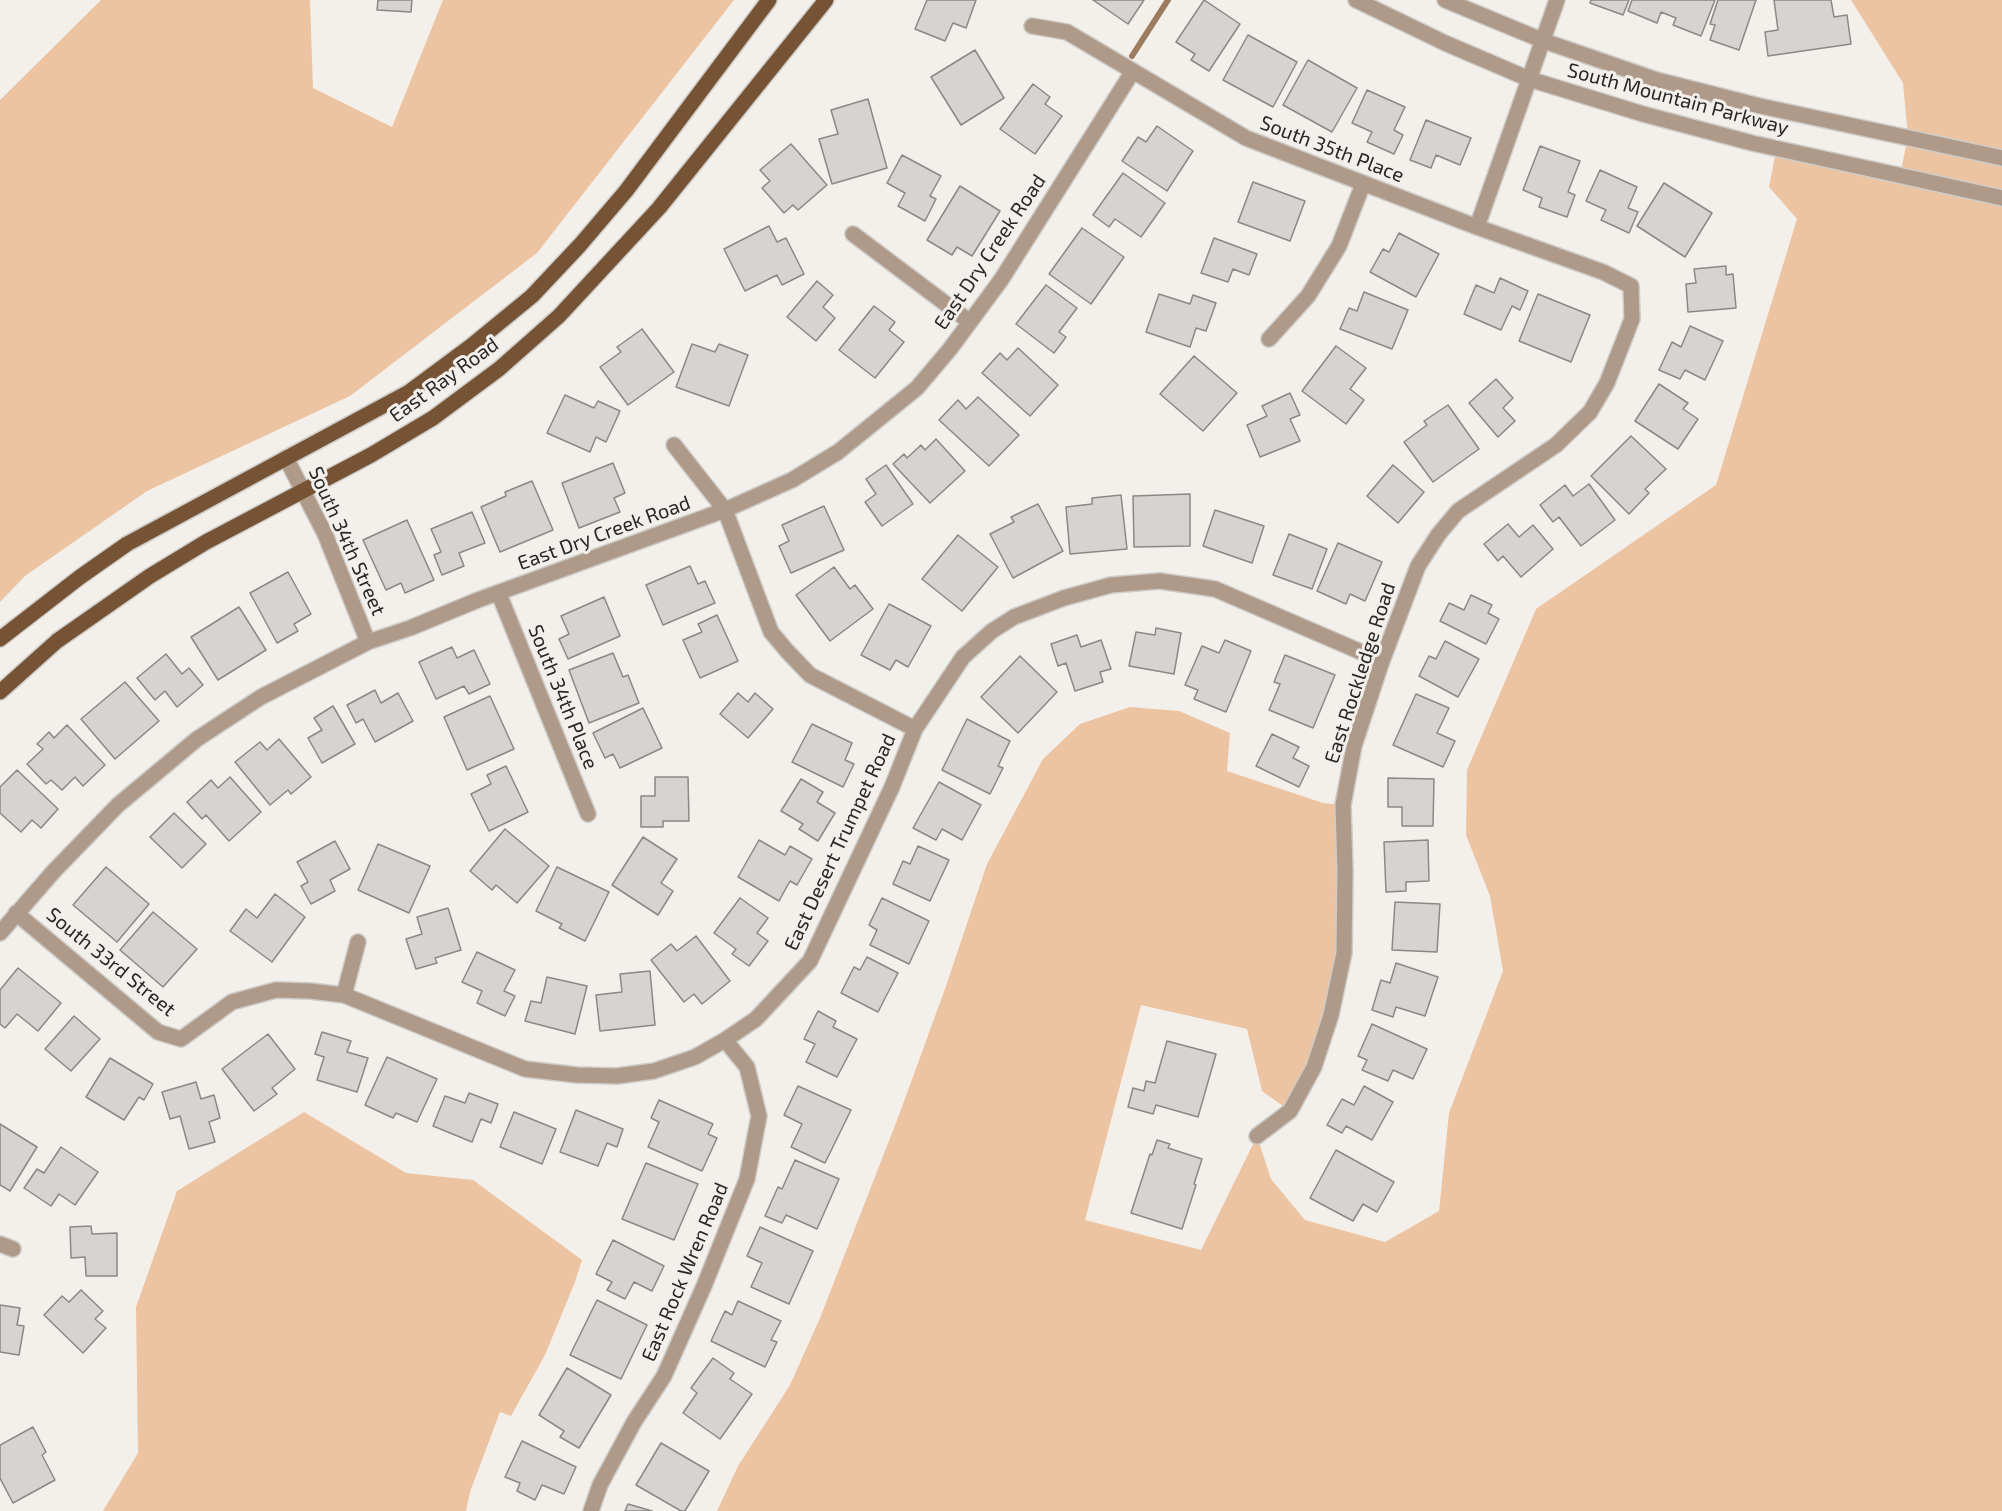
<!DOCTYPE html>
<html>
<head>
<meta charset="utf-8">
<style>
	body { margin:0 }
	canvas { display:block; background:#f3f0ec }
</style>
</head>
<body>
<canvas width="2002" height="1511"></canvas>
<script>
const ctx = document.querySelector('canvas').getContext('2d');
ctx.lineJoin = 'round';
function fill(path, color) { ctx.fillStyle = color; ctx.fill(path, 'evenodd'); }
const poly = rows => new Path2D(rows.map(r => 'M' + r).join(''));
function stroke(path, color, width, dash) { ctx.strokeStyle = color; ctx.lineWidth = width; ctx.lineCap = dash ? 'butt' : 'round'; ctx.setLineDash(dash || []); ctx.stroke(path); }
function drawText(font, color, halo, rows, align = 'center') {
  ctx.font = font + ' "Exo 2",sans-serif'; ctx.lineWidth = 6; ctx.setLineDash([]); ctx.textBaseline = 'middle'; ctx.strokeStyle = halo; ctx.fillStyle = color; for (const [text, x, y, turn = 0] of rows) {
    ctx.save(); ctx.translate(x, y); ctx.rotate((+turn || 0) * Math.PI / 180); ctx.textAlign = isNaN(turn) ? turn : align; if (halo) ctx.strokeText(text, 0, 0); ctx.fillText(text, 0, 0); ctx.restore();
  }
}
fill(poly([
	[101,0,310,0,313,88,392,127,443,0,734,0,537,253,350,396,147,491,25,576,0,602,0,100],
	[1851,0,2002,0,2002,1511,717,1511,738,1466,790,1385,820,1318,899,1115,946,986,987,864,1043,759,1080,724,1130,707,1179,711,1230,733,1227,771,1323,803,1343,805,1345,871,1331,1015,1290,1111,1262,1091,1247,1029,1141,1005,1085,1220,1201,1250,1257,1136,1271,1179,1305,1220,1385,1242,1439,1211,1449,1113,1503,971,1490,896,1466,835,1467,770,1536,609,1716,485,1797,219,1769,187,1775,156,1898,184,1908,137,1903,83],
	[304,1112,406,1173,473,1180,582,1260,575,1282,545,1355,511,1416,500,1412,470,1492,466,1511,103,1511,138,1453,136,1307,177,1191]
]), '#edc4a2');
stroke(poly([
	[1132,56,1168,0]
]), '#9c7b5f', 6);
const building = poly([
	[378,0,412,0,411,12,377,10,378,0],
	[927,0,976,0,966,28,953,23,945,41,915,29,927,0],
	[1093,0,1144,0,1128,24,1093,0],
	[1204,0,1240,24,1209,71,1191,60,1195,54,1176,42,1204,0],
	[1591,0,1629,0,1623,15,1590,3,1591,0],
	[1632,0,1715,0,1701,36,1673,25,1676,18,1661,12,1657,23,1628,11,1632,0],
	[1718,0,1756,0,1739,50,1710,40,1715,25,1710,24,1718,0],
	[1774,0,1831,0,1834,17,1847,15,1851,44,1768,56,1765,32,1778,30,1774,0],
	[1248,35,1297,62,1273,107,1223,80,1248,35],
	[975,50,1004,98,961,125,931,77,975,50],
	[1308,60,1357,88,1332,132,1283,105,1308,60],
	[1033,84,1050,97,1045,104,1062,116,1035,154,1000,129,1033,84],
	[1367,90,1405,107,1394,130,1403,135,1394,154,1367,142,1372,132,1352,123,1367,90],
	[868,99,887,168,832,184,819,139,838,134,831,110,868,99],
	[1426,120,1471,138,1460,165,1436,155,1431,168,1410,160,1426,120],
	[1157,126,1193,151,1167,191,1122,161,1138,137,1146,142,1157,126],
	[791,144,827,185,798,210,793,205,784,213,762,188,770,181,760,170,791,144],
	[1540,146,1580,161,1568,192,1575,195,1567,217,1539,207,1542,198,1523,190,1540,146],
	[902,155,941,176,930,196,936,199,925,221,898,206,905,193,887,183,902,155],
	[1600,170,1637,187,1628,208,1638,212,1629,233,1601,220,1606,210,1586,201,1600,170],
	[1123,173,1165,203,1141,237,1115,219,1109,227,1093,215,1123,173],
	[1253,182,1305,201,1290,241,1238,222,1253,182],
	[1664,183,1712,213,1685,257,1637,226,1664,183],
	[960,186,1000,211,972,256,957,247,952,255,927,240,960,186],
	[769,226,777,242,786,238,804,274,782,285,777,275,745,291,724,249,769,226],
	[1082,228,1124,257,1091,304,1049,274,1082,228],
	[1399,233,1439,254,1416,297,1370,272,1383,249,1389,252,1399,233],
	[1214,238,1257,254,1249,275,1233,269,1228,282,1201,273,1214,238],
	[1726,266,1726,275,1733,274,1736,308,1688,312,1686,284,1696,283,1694,269,1726,266],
	[1500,278,1528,291,1520,310,1512,306,1501,330,1464,314,1476,285,1494,293,1500,278],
	[817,281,833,295,823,307,835,318,816,341,787,317,817,281],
	[1046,285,1077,308,1059,332,1066,337,1054,353,1016,324,1046,285],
	[1364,292,1408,310,1392,349,1340,329,1349,308,1357,311,1364,292],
	[1159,294,1190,304,1193,295,1216,303,1206,331,1196,328,1190,347,1146,332,1159,294],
	[1538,294,1590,315,1571,362,1519,341,1538,294],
	[874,306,895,322,889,330,904,342,875,378,839,350,874,306],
	[1690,326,1723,341,1705,380,1685,370,1680,379,1659,370,1672,342,1681,347,1690,326],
	[642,329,674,372,628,405,600,367,621,352,617,347,642,329],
	[692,344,715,352,719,344,748,355,729,406,676,387,692,344],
	[1336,346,1366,368,1350,389,1364,400,1346,424,1302,391,1336,346],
	[1018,348,1058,385,1030,416,982,373,1000,353,1007,360,1018,348],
	[1194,356,1237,393,1203,431,1160,394,1194,356],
	[1496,379,1513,398,1503,408,1515,421,1498,437,1469,403,1496,379],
	[1659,384,1688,403,1683,409,1698,419,1678,449,1635,421,1659,384],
	[1290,393,1300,415,1290,419,1300,441,1260,457,1247,425,1267,416,1262,406,1290,393],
	[565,395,594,408,598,401,620,411,606,442,596,437,590,452,547,433,565,395],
	[978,397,1019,435,989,466,939,420,958,400,966,409,978,397],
	[1448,405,1479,449,1433,482,1404,442,1427,425,1424,421,1448,405],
	[1631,436,1666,469,1645,489,1649,493,1629,514,1591,476,1631,436],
	[936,439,965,471,930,503,893,464,904,454,907,458,921,445,925,450,936,439],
	[613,463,625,493,614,498,620,512,579,528,562,483,613,463],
	[886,465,913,504,882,526,865,502,876,494,866,479,886,465],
	[1393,465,1424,492,1398,523,1367,496,1393,465],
	[532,481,553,530,500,552,481,507,506,496,505,492,532,481],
	[1589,484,1615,520,1581,546,1559,517,1553,522,1540,505,1565,485,1573,496,1589,484],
	[1190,494,1190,546,1134,547,1133,496,1190,494],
	[1121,495,1127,549,1070,554,1066,507,1092,504,1092,498,1121,495],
	[1038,504,1063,551,1013,578,990,534,1014,522,1011,517,1038,504],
	[824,506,844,550,791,573,779,546,789,541,782,525,824,506],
	[1215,510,1264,526,1252,563,1203,546,1215,510],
	[472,512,485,543,459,553,464,566,442,575,434,555,441,552,431,529,472,512],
	[407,520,434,580,405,593,401,583,386,590,363,540,407,520],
	[1508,524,1519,537,1533,525,1553,549,1521,577,1503,556,1498,561,1484,544,1508,524],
	[1289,534,1327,549,1312,589,1273,575,1289,534],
	[958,535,998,567,962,611,922,579,958,535],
	[1338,543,1382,562,1365,601,1350,594,1346,604,1317,591,1338,543],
	[690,566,698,584,705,581,715,603,663,625,646,585,690,566],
	[834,567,850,589,855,585,873,609,830,641,796,595,834,567],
	[288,572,311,614,294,624,298,631,277,643,250,593,288,572],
	[1471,595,1492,605,1488,613,1499,619,1486,644,1440,621,1449,603,1464,610,1471,595],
	[604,597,620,636,568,659,559,639,569,634,561,616,604,597],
	[889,604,931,626,908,667,896,660,890,670,861,655,889,604],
	[239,607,266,650,218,680,191,637,239,607],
	[717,615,738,661,700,678,683,640,702,632,698,624,717,615],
	[1156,628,1181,633,1174,674,1129,666,1136,632,1155,635,1156,628],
	[1077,635,1081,647,1101,640,1111,669,1100,672,1103,682,1075,691,1066,663,1058,666,1051,644,1077,635],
	[1225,640,1251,651,1226,712,1194,699,1198,690,1185,685,1202,646,1219,653,1225,640],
	[1445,641,1479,659,1458,697,1419,676,1429,656,1436,659,1445,641],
	[452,647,457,658,474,650,490,684,469,694,464,686,436,699,419,662,452,647],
	[613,653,623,677,628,675,639,703,589,723,569,670,613,653],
	[166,654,182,674,189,668,203,685,177,707,165,691,155,700,137,678,166,654],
	[1285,655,1335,675,1313,728,1269,710,1280,684,1274,682,1285,655],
	[1020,656,1057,692,1018,733,981,697,1020,656],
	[125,682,159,721,115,759,81,719,125,682],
	[375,690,381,703,398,693,413,721,375,742,363,719,356,723,347,705,375,690],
	[738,693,748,702,755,693,773,709,748,738,720,714,738,693],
	[1416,694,1449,708,1437,733,1455,741,1443,767,1393,745,1416,694],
	[490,696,514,749,467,770,444,717,490,696],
	[333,706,355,744,322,763,308,738,322,730,314,718,333,706],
	[643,708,662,748,620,768,613,754,605,758,593,733,643,708],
	[967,719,1010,741,998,766,1003,768,990,794,942,770,967,719],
	[812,724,852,743,845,760,854,764,843,787,792,762,812,724],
	[67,725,105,765,83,786,75,777,62,790,51,780,46,784,27,764,43,749,37,744,49,732,54,738,67,725],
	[1272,734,1299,747,1293,758,1309,766,1299,787,1256,766,1272,734],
	[279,739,311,777,291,794,288,790,270,805,235,762,260,742,267,750,279,739],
	[506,766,528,812,489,831,471,794,491,784,487,775,506,766],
	[17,770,58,809,41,828,32,820,21,832,0,813,0,787,17,770],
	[230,777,261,812,229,841,206,815,202,819,187,802,211,780,218,788,230,777],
	[655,777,688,777,689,821,663,821,663,827,641,827,641,796,655,796,655,777],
	[1388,778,1434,779,1433,826,1402,826,1402,807,1388,807,1388,778],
	[801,779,823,792,817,802,835,813,818,841,799,829,803,824,781,811,801,779],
	[939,782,981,805,962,840,942,829,936,840,913,828,939,782],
	[174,813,206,844,182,868,150,837,174,813],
	[505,829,549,866,517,903,496,885,492,890,470,871,505,829],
	[643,837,677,859,661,883,673,891,658,915,612,885,643,837],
	[759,840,785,855,790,846,812,859,797,885,790,881,779,901,738,877,759,840],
	[1428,840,1429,881,1406,882,1406,891,1386,892,1384,842,1428,840],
	[335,841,350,869,330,880,335,891,311,904,301,886,308,882,297,862,335,841],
	[378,844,430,866,409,913,358,890,378,844],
	[918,846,949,860,930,901,893,884,903,861,910,864,918,846],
	[106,867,149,904,117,942,73,905,106,867],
	[557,867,609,892,585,941,559,928,562,924,536,911,557,867],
	[275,894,305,917,272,962,230,931,246,909,257,918,275,894],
	[740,898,768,918,757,933,768,941,749,966,732,954,736,949,714,933,740,898],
	[882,898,929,921,909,964,870,945,877,930,869,925,882,898],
	[1395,902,1440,904,1437,952,1392,950,1395,902],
	[448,908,461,950,435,958,437,963,416,969,406,939,422,934,417,917,448,908],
	[153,912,197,949,163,987,120,950,153,912],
	[696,936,730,981,702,1004,694,994,684,1002,651,960,671,944,677,951,696,936],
	[477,952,515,970,504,991,515,996,505,1016,477,1003,482,991,462,982,477,952],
	[867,957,898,973,878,1012,841,993,854,967,860,970,867,957],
	[1396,963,1438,977,1425,1016,1396,1007,1393,1017,1372,1010,1381,980,1390,983,1396,963],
	[18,968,61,1003,38,1031,17,1014,5,1028,0,1024,0,990,18,968],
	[650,971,655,1025,600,1031,596,995,622,992,620,974,650,971],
	[547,977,587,986,575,1034,525,1021,531,1001,541,1003,547,977],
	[818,1011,836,1021,833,1027,857,1039,837,1077,806,1062,815,1044,804,1039,818,1011],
	[74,1016,100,1039,71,1071,45,1049,74,1016],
	[1372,1024,1427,1049,1413,1079,1393,1070,1388,1081,1362,1070,1367,1060,1358,1056,1372,1024],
	[322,1032,351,1041,347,1052,368,1058,357,1092,317,1080,324,1057,315,1054,322,1032],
	[268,1034,295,1069,272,1088,277,1094,254,1111,222,1069,268,1034],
	[1167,1041,1216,1054,1198,1117,1156,1105,1153,1114,1128,1107,1133,1088,1144,1091,1146,1081,1155,1083,1167,1041],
	[387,1057,437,1079,417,1122,396,1113,393,1118,365,1105,387,1057],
	[110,1058,153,1084,144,1100,139,1097,124,1120,86,1097,110,1058],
	[196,1082,201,1099,214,1095,220,1118,209,1122,215,1142,189,1149,180,1116,170,1119,162,1092,196,1082],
	[798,1086,851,1110,825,1163,791,1147,802,1124,784,1115,798,1086],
	[1364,1086,1393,1102,1372,1140,1346,1126,1342,1133,1327,1125,1342,1099,1354,1105,1364,1086],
	[469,1093,498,1104,491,1123,481,1119,472,1142,433,1126,445,1096,465,1103,469,1093],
	[659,1100,713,1124,708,1134,717,1138,702,1171,648,1147,659,1122,651,1118,659,1100],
	[576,1110,623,1129,617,1147,607,1143,598,1166,560,1152,576,1110],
	[514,1112,556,1129,542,1164,500,1147,514,1112],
	[0,1124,37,1147,10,1191,0,1185,0,1124],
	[1157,1140,1170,1144,1168,1148,1202,1159,1194,1184,1196,1185,1182,1229,1131,1213,1150,1154,1152,1155,1157,1140],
	[61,1147,98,1172,75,1205,59,1194,51,1206,24,1188,37,1169,44,1173,61,1147],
	[1336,1150,1394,1182,1377,1212,1363,1204,1353,1221,1310,1198,1336,1150],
	[795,1160,839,1179,817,1229,786,1215,782,1223,765,1216,778,1187,782,1189,795,1160],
	[646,1163,698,1184,674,1240,622,1219,646,1163],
	[91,1226,92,1234,117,1233,117,1276,86,1276,85,1257,71,1258,70,1227,91,1226],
	[760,1227,813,1251,789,1304,751,1287,762,1263,747,1256,760,1227],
	[613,1240,664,1266,652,1291,634,1282,625,1299,607,1290,612,1282,596,1274,613,1240],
	[81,1290,103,1311,95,1319,106,1328,83,1353,44,1315,62,1296,69,1302,81,1290],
	[597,1300,647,1325,621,1379,570,1355,597,1300],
	[738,1301,781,1321,771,1340,777,1342,765,1367,711,1341,725,1311,732,1315,738,1301],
	[0,1305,20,1308,17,1325,24,1326,19,1355,0,1352,0,1305],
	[713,1358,734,1373,730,1379,752,1394,720,1439,683,1413,697,1393,691,1388,713,1358],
	[567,1368,611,1395,579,1448,560,1437,564,1431,539,1415,567,1368],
	[33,1427,46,1452,42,1455,55,1480,13,1503,0,1478,0,1445,33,1427],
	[522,1441,576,1467,564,1494,542,1485,535,1500,517,1491,520,1483,505,1477,522,1441],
	[661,1443,709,1471,685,1511,681,1511,636,1485,661,1443],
	[628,1504,652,1511,625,1511,628,1504]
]);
fill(building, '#d7d3d0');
stroke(building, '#8b8885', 1.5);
const minor = poly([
	[1356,0,1445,43,1529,79,1643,114,1752,143,2002,198],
	[1445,0,1544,41,1657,80,1760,106,2002,158],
	[1032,26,1067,32,1246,138,1477,227,1603,272,1631,286,1632,319,1607,383,1590,412,1556,445,1458,511,1438,535,1418,566,1382,661,1354,746,1343,805,1345,871,1344,953,1331,1015,1314,1067,1290,1111,1257,1136],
	[1477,227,1557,0],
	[853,234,970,322],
	[1269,339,1308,296,1339,246,1363,184],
	[674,445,725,510,771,632,787,651,810,675,915,729],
	[286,458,325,534,368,642],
	[499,594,588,814],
	[16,913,158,1032,181,1039,232,1002,276,990,310,991,344,995,525,1069,577,1075,617,1076,654,1071,695,1057,725,1040,756,1019,810,961,892,787,915,729,963,657,992,631,1014,617,1064,598,1111,585,1160,581,1215,589,1382,661],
	[0,933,54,871,118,805,197,739,261,697,368,642,410,628,478,600,725,510,792,480,838,452,917,388,950,349,1001,280,1133,71],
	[344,995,358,942],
	[0,1244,13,1249],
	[591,1511,600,1485,634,1422,664,1376,704,1286,747,1179,759,1116,747,1067,725,1040]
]);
const major = poly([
	[0,639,80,577,127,544,409,392,471,346,532,296,580,245,626,191,769,0],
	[0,692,57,641,150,576,206,542,371,455,433,418,499,369,559,316,659,208,826,0]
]);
stroke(minor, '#ceccc8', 18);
stroke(major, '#ceccc8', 18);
stroke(minor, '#af9a89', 15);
stroke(major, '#765334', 15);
drawText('20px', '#282726', '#f3f0ec', [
	["South Mountain Parkway",1678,99,15],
	["South 35th Place",1332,149,21],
	["East Dry Creek Road",990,252,-56],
	["East Ray Road",444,380,-36],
	["East Dry Creek Road",604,533,-20],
	["South 34th Street",347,541,66],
	["East Rockledge Road",1360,673,-72],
	["South 34th Place",563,697,68],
	["East Desert Trumpet Road",840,842,-65],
	["South 33rd Street",111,962,39],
	["East Rock Wren Road",685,1272,-67]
]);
</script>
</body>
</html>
